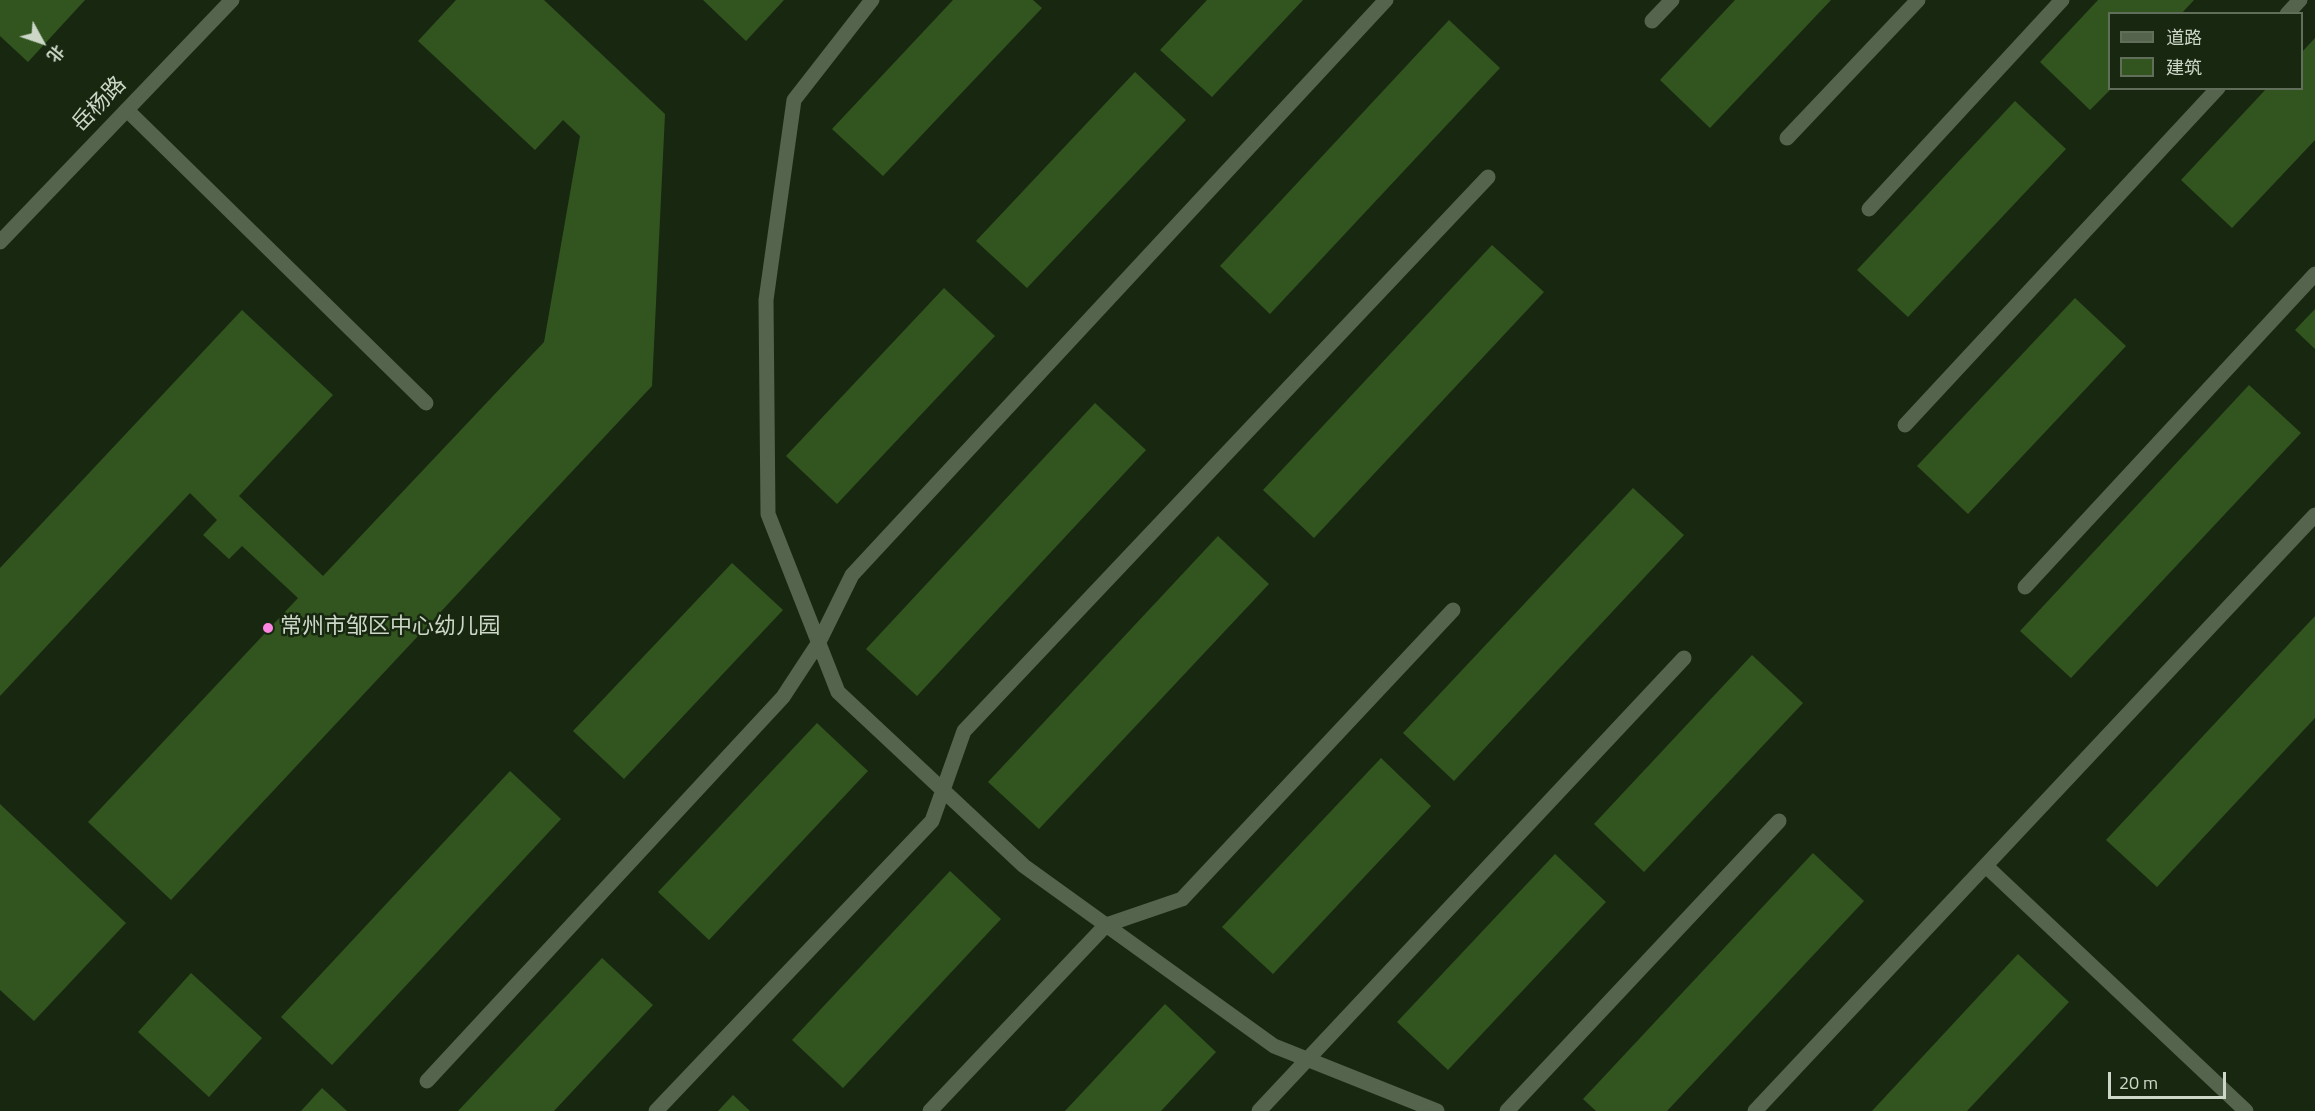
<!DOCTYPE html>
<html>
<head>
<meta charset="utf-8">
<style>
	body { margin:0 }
	#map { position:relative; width:2315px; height:1111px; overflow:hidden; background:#182810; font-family:"Titillium Web","Noto Sans SC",sans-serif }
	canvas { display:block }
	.legend { position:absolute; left:2108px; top:12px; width:195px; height:78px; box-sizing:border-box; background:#182810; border:2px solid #606e5a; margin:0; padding:8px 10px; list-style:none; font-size:18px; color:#cdd7c8 }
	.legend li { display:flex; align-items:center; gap:12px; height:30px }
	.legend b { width:30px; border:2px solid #606e5a }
	.north { position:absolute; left:12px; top:12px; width:60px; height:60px; -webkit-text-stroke:4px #182810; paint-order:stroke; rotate:130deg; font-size:16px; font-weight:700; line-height:24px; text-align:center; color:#cdd7c8 }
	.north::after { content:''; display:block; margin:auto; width:21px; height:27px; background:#cdd7c8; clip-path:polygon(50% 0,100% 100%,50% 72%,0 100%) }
	.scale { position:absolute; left:2108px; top:1072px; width:118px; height:27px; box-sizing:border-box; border:3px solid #cdd7c8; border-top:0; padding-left:8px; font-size:18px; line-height:21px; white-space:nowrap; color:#cdd7c8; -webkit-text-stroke:4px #182810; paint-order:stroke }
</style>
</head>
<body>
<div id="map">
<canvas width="2315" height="1111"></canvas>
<ul class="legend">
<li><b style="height:8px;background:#54644d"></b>道路</li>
<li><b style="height:16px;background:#325520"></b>建筑</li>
</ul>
<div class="north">北</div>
<div class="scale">20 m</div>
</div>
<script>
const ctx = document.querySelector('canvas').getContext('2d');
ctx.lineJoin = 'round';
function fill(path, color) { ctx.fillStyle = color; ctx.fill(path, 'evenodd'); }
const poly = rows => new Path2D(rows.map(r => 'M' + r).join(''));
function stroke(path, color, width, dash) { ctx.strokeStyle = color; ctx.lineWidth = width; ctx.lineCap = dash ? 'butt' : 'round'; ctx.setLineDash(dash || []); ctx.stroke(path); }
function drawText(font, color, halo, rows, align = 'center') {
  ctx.font = font + ' "Titillium Web","Noto Sans SC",sans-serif'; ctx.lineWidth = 5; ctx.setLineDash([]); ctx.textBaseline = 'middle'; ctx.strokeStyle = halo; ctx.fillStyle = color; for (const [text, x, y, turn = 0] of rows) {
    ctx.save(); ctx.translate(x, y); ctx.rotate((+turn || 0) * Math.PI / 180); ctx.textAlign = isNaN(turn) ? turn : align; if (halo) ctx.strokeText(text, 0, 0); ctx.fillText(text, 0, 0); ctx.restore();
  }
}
fill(poly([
	[0,0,85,0,28,62,0,36],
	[456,0,544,0,665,114,652,386,171,900,88,822,298,598,242,546,229,559,203,535,217,520,190,493,0,696,0,568,242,310,333,395,239,496,323,576,544,342,580,136,563,120,535,150,418,41],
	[703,0,784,0,746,41],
	[953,0,1033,0,1042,8,883,176,832,129],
	[1207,0,1303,0,1212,97,1160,50],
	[1735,0,1831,0,1710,128,1660,80],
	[2098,0,2194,0,2181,14,2110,14,2110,90,2090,110,2040,62],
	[1449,20,1500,68,1270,314,1220,266],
	[2315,38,2315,140,2232,228,2181,180,2267,88,2302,88,2302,52],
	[1135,72,1186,120,1027,288,976,241],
	[2015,101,2066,149,1908,317,1857,270],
	[1492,245,1544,292,1314,538,1263,490],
	[944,288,995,336,837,504,786,456],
	[2075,298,2126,346,1968,514,1917,466],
	[2315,309,2315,349,2295,330],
	[2249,385,2301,433,2071,678,2020,631],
	[1095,403,1146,450,917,696,866,649],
	[1633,488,1684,535,1454,781,1403,733],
	[1218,536,1269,584,1039,829,988,782],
	[732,563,783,610,624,779,573,731],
	[2315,616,2315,718,2157,887,2106,840],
	[1752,655,1803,703,1644,872,1594,824],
	[817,723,868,771,709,940,658,892],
	[1381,758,1431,806,1273,974,1222,927],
	[510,771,561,819,332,1065,281,1017],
	[0,804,126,923,34,1021,0,990],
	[1813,853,1864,901,1667,1111,1596,1111,1583,1099],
	[1555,854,1606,902,1448,1070,1397,1022],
	[950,871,1001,919,843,1088,792,1040],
	[2018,954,2069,1002,1967,1111,1872,1111],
	[602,958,653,1005,554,1111,458,1111],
	[191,973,262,1038,209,1097,138,1032],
	[1165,1004,1216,1052,1161,1111,1065,1111],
	[322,1088,347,1111,301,1111],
	[733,1095,750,1111,718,1111]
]), '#325520');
stroke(poly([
	[872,0,794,100,766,300,768,514,838,692,1024,866,1274,1046,1437,1111],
	[2287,14,2300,0],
	[1652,21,1672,0],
	[127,110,426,403],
	[1787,138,1918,0],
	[1869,209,2062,0],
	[1905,425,2218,88],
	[2025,587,2315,274],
	[1986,866,2246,1111],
	[427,1081,783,697,819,642,852,575,1386,0],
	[656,1111,932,821,964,731,1488,177],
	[930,1111,1106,925,1182,899,1453,610],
	[1259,1111,1684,658],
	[1507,1111,1779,821],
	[1755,1111,2315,515]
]), '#54644d', 15);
stroke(poly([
	[0,242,232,0]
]), '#54644d', 15);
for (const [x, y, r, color] of [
	[268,628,6,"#fd86e2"]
]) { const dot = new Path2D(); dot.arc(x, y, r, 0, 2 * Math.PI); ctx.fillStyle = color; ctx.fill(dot); stroke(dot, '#182810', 2); }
drawText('22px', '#cdd7c8', '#182810', [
	["岳杨路",100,105,-46]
]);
drawText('22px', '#cdd7c8', '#182810', [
	["常州市邹区中心幼儿园",280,628]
], 'left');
</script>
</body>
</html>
